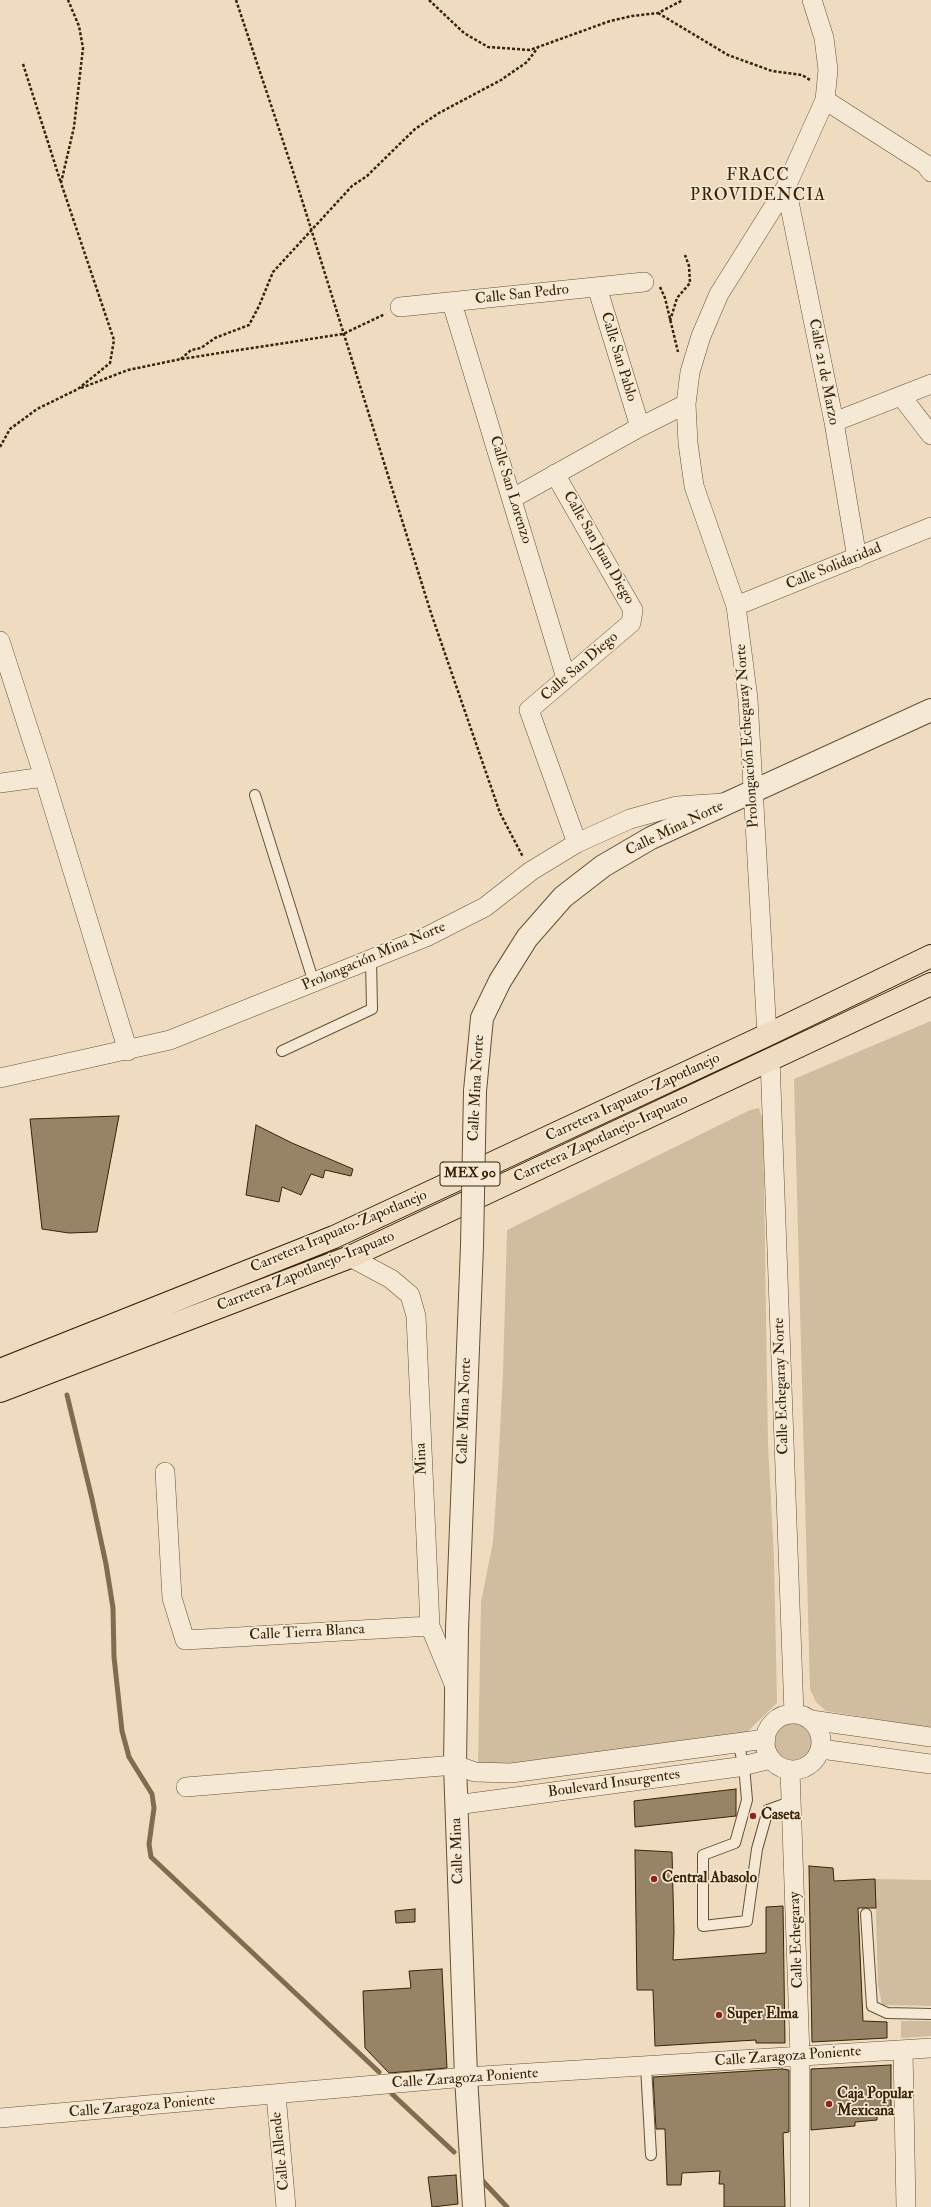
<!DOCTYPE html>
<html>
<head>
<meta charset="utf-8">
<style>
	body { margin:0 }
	canvas { display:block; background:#efdbbf }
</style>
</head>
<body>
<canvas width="931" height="2207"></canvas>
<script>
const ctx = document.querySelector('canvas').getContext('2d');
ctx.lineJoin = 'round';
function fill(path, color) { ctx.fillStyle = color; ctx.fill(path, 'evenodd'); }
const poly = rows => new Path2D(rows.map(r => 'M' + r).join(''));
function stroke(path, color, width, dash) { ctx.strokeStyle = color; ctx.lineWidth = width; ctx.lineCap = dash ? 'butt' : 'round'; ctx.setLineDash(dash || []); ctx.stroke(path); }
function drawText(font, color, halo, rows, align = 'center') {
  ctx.font = font + ' "IM FELL Double Pica",serif'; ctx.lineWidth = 3.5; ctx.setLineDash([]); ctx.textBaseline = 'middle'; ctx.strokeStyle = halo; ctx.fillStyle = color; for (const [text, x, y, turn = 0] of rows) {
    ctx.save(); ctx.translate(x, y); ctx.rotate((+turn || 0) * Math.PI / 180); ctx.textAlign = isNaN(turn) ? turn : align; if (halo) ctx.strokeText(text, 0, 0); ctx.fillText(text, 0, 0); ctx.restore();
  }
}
fill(poly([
	[931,1021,931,1728,826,1711,816,1702,810,1689,794,1079],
	[759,1108,763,1120,768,1445,774,1558,777,1703,745,1734,483,1768,478,1765,481,1602,493,1542,498,1468,503,1373,507,1230,750,1110],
	'771 1743a23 23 0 1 1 46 0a23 23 0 1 1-46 0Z',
	[875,1879,931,1880,931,2006,882,2005,878,1985],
	[901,2021,931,2021,931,2036,901,2038]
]), '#d0bc9f');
stroke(poly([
	[67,1395,92,1499,106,1564,113,1608,114,1657,122,1731,129,1757,152,1794,154,1808,149,1844,151,1857,379,2072],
	[392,2094,454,2152],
	[479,2177,507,2207]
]), '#816d4e', 5);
const building = poly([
	[119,1116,97,1232,69,1233,42,1229,30,1119,119,1116],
	[256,1125,292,1143,353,1169,351,1176,325,1170,323,1178,311,1174,301,1195,282,1187,279,1202,246,1195,256,1125],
	[736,1789,736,1816,635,1827,634,1801,736,1789],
	[635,1850,672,1852,674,1932,673,1960,766,1953,766,1907,783,1906,785,2043,756,2043,756,2040,655,2046,653,1990,637,1990,635,1850],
	[809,1866,833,1868,834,1881,875,1879,876,1908,858,1908,863,2021,887,2022,887,2038,812,2042,809,1866],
	[415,1909,415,1922,396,1923,395,1911,415,1909],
	[442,1969,447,2068,389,2073,365,2048,363,1991,411,1988,409,1971,442,1969],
	[891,2065,891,2112,877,2112,877,2120,855,2122,855,2126,811,2130,811,2069,891,2065],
	[782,2069,789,2070,789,2132,783,2133,785,2207,724,2207,724,2184,719,2184,720,2171,682,2173,681,2185,667,2185,665,2129,656,2129,653,2077,782,2069],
	[456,2175,458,2204,432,2207,428,2177,456,2175]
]);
fill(building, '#978365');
stroke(building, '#382404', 1);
const service = poly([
	[255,795,314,983],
	[282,1051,372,1009,371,960],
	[738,1743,744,1766,747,1800,735,1843,703,1855,703,1926,747,1921,757,1849,768,1810,793,1801],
	[866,1914,872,2006,887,2013,931,2014],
	[646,2066,651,2155]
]);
const minor = poly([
	[825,100,925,164,931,172],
	[786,187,834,422,857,558],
	[597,287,640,427],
	[452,303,566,678],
	[400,307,644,282],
	[901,396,931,435],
	[834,422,931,384],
	[555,474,633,610,631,623,529,710,577,843],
	[513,498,640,427,686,404],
	[736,606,931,527],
	[0,641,44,777,128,1051],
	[0,783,44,777],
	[767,1035,748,699,736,606,694,486,688,443,686,404,690,372,701,336,719,294,786,187,825,100,828,70,824,38,812,0],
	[770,1059,794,1714],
	[0,1078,170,1040,426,937,485,907,531,871,577,843,630,819,677,806,723,803],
	[350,1257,391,1279,410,1295,416,1316,430,1626,456,1689],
	[165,1472,172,1598,185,1640,430,1626],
	'765 1742a28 28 0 1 1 56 0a28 28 0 1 1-56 0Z',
	[811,1720,931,1737],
	[821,1749,931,1764],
	[790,1770,800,2056,800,2207],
	[186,1787,455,1765,475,1772,511,1773,766,1739],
	[456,1805,738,1767,771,1759],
	[903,2050,906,2207],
	[276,2095,286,2207],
	[0,2118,466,2077,931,2048]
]);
const tertiary = poly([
	[475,1091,482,1018,500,981,527,938,563,897,603,866,651,838,931,710],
	[472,1246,457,1629,455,1765,466,2077,474,2207]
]);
const trunk = poly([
	[0,1370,334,1237,767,1035,931,956],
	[0,1391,350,1257,931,984]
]);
stroke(service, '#665233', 12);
stroke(minor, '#665233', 20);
stroke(tertiary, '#665233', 24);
stroke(trunk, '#382404', 24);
stroke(poly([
	[236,0,292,168,431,613,500,813,523,857],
	[429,0,464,33,488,47,530,50,610,21,632,16,658,13,683,0],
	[658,13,728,55,772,71,802,75,810,80],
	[23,64,61,183],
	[660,287,665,298,678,352],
	[670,321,677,298,690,283,689,266,685,255],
	[181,359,191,350,201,348,215,338,249,325,259,306,273,272,352,186,367,176,415,129,439,113,501,80,527,62,539,46],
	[81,388,128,370,181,359,343,334,385,314],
	[0,447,10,429,37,409,78,389,110,363,114,340,61,183,74,127,83,48,79,26,68,0]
]), '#382404', 2.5, [3, 2]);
stroke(service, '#f5e8d5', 10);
stroke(minor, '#f5e8d5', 19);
stroke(tertiary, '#f5e8d5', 22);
stroke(trunk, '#efdbbf', 22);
const tertiaryBridge = poly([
	[472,1246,475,1091]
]);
stroke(tertiaryBridge, '#665233', 24, []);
stroke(tertiaryBridge, '#f5e8d5', 22);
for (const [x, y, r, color] of [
	[753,1816,4,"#8f2418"],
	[654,1879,4,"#8f2418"],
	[719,2015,4,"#8f2418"],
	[829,2104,4,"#8f2418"]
]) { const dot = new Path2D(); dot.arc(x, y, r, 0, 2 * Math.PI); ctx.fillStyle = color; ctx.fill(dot); stroke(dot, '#f5e8d5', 1.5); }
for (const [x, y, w] of [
	[470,1174,60]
]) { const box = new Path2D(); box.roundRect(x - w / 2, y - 12, w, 24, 3); ctx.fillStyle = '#f5e8d5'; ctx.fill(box); stroke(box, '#382404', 1); }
drawText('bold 14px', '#382404', null, [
	["MEX 90",470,1174]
]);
drawText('15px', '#382404', '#f5e8d5', [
	["Calle San Pedro",522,295,-6],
	["Calle San Pablo",618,357,73],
	["Calle 21 de Marzo",823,372,79],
	["Calle San Lorenzo",510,490,73],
	["Calle San Juan Diego",598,548,60],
	["Calle Solidaridad",834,567,-22],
	["Calle San Diego",580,667,-41],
	["Prolongación Echegaray Norte",748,736,-94],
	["Calle Mina Norte",675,829,-26],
	["Prolongación Mina Norte",374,957,-23],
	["Calle Mina Norte",477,1088,-87],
	["Carretera Irapuato-Zapotlanejo",633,1098,-25],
	["Carretera Zapotlanejo-Irapuato",601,1139,-25],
	["Carretera Irapuato-Zapotlanejo",339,1232,-23],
	["Carretera Zapotlanejo-Irapuato",306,1272,-22],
	["Calle Echegaray Norte",782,1386,-92],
	["Calle Mina Norte",465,1411,-88],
	["Mina",422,1459,-92],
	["Calle Tierra Blanca",307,1633,-3],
	["Boulevard Insurgentes",614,1784,-8],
	["Calle Mina",458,1851,-92],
	["Calle Echegaray",797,1940,-92],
	["Calle Zaragoza Poniente",788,2057,-4],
	["Calle Zaragoza Poniente",465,2079,-4],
	["Calle Zaragoza Poniente",142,2107,-5],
	["Calle Allende",281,2151,-96]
]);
drawText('bold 15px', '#382404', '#f5e8d5', [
	["Caseta",761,1816],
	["Central Abasolo",662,1879],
	["Super Elma",727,2015],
	["Caja Popular",837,2095],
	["Mexicana",837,2112]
], 'left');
ctx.letterSpacing = '1px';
drawText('17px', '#382404', '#f5e8d5', [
	["FRACC",758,176],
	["PROVIDENCIA",758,196]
]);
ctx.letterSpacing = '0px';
</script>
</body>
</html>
